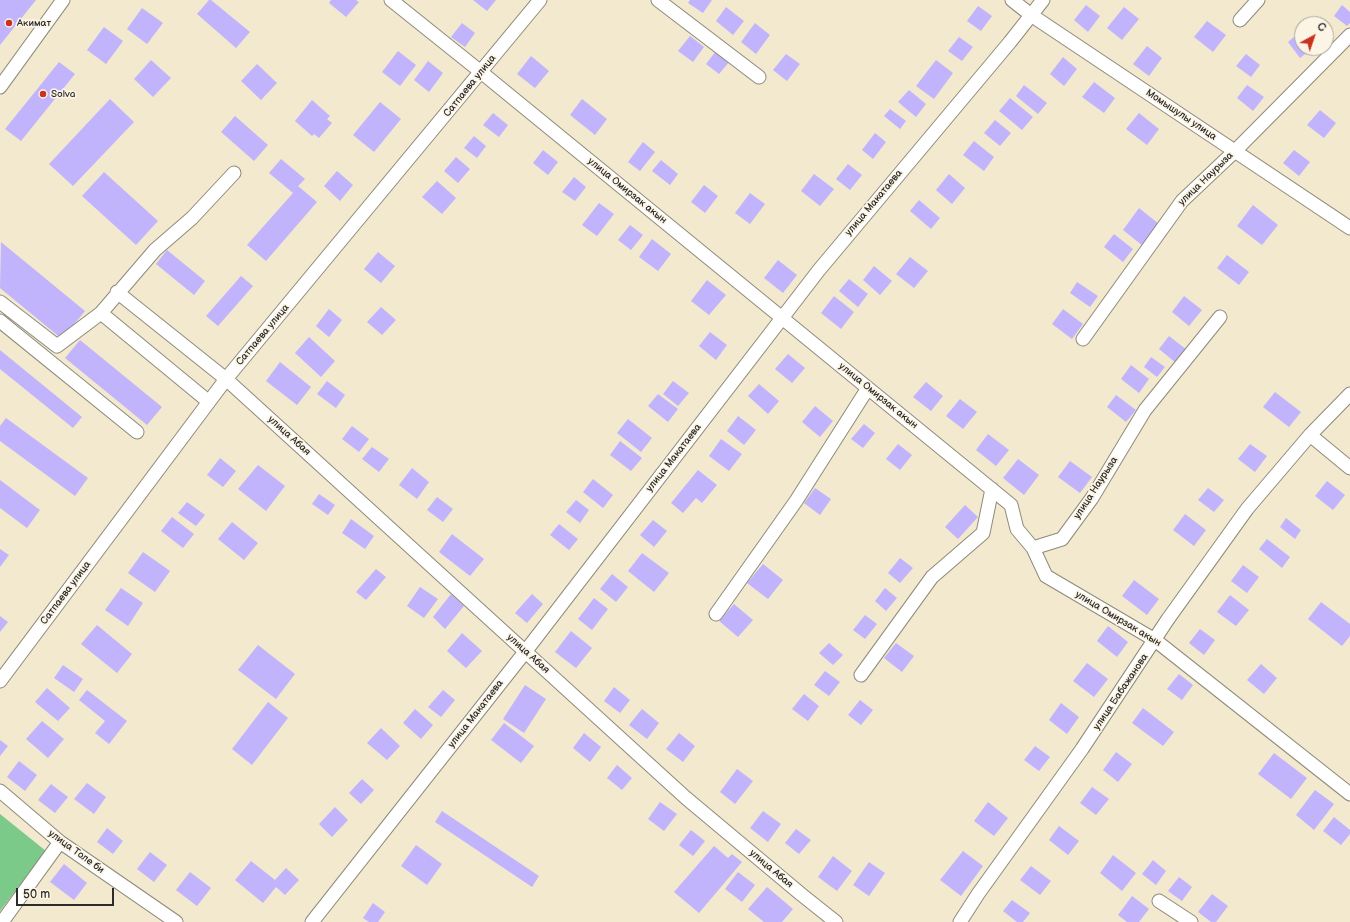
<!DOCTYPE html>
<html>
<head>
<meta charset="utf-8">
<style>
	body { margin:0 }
	#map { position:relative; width:1350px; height:922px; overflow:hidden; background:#f2e9ce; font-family:"Balsamiq Sans",sans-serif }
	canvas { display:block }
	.north { position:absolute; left:1294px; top:16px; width:40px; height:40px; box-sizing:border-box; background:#fcf5e5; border:1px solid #a8a49b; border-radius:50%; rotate:40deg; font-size:11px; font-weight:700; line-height:16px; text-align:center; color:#2b2b2b }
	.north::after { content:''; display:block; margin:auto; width:14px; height:18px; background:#c8321e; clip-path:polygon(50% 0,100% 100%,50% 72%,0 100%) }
	.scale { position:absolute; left:16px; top:888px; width:98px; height:18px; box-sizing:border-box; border:2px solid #2b2b2b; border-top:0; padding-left:5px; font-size:12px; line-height:14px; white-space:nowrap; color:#2b2b2b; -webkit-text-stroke:3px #fcf5e5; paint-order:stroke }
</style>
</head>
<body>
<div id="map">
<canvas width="1350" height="922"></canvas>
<div class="north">С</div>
<div class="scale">50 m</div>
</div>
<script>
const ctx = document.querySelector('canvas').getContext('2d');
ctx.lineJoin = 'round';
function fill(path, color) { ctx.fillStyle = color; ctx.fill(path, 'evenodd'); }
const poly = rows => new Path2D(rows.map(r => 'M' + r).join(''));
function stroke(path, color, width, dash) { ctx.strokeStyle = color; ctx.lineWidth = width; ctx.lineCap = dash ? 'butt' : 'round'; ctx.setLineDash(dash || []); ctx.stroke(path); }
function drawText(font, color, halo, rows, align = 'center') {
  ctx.font = font + ' "Balsamiq Sans",sans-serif'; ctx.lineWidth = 3.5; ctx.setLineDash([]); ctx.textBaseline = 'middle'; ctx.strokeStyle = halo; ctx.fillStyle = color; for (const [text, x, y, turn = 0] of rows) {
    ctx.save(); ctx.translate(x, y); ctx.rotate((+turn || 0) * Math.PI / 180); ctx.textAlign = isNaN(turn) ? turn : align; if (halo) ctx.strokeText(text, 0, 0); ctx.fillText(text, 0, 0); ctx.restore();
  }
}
fill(poly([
	[0,814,46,851,0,911]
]), '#7cca8a');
fill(poly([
	[0,0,36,0,0,45],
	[209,0,211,0,250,32,236,48,197,14],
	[331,0,356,0,359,2,346,17,329,3],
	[473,0,496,0,487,11],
	[690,0,712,0,703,13,688,3],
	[1086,5,1100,16,1088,32,1074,20],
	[1342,5,1350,12,1350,23,1347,26,1334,16],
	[978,6,992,16,981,31,967,21],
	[726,7,744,21,733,35,716,21],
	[1124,7,1139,19,1122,40,1107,28],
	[142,8,163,23,147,44,127,29],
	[1207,21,1226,35,1213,52,1194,37],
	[462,23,475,33,465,47,451,37],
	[755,23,770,35,756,54,741,42],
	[104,27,123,41,106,64,87,50],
	[1302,30,1302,48,1313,48,1300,58,1288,42],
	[690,36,704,47,693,62,678,51],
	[959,37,973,47,962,61,948,51],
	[1147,46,1162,58,1149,76,1133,64],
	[398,51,416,65,400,86,382,72],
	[716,51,730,61,719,74,706,64],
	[786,54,800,64,787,81,773,70],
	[1246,54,1260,65,1251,77,1236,66],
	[531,56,549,71,535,88,517,74],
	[1063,57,1077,69,1064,86,1050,74],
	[151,60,171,78,153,97,134,79],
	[936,60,953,73,934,99,916,86],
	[428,61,443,73,429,92,414,80],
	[59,62,75,74,21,141,5,129],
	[257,64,277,83,261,100,241,81],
	[1094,82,1115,98,1104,113,1082,97],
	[1024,85,1047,103,1038,114,1016,96],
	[1247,85,1264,97,1253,111,1237,98],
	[909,90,926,104,916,117,898,102],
	[1010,98,1033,117,1022,130,999,111],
	[110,99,134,122,73,186,49,164],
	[582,99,607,119,595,135,570,115],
	[312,100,330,116,327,119,332,123,319,138,314,134,312,136,295,121],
	[380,102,401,119,374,152,353,135],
	[890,109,906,121,900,129,884,116],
	[1320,110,1336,123,1324,138,1307,125],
	[493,113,508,125,499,137,483,125],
	[1139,113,1159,129,1147,145,1126,129],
	[235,116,268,145,254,161,221,132],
	[995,120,1011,133,1000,146,984,133],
	[875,133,886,142,873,159,862,150],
	[474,136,486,146,477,158,464,148],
	[974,141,994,157,984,171,963,155],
	[643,142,655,152,640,171,628,162],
	[543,150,558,162,548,175,533,163],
	[1294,150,1310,162,1299,176,1283,163],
	[456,157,470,169,458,183,444,171],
	[281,159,305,179,298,186,317,202,266,261,247,245,293,193,269,173],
	[661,160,678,174,670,185,652,171],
	[848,164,862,175,850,190,836,179],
	[337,171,353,185,340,201,324,186],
	[104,172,158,221,136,245,82,196],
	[814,174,834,189,820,206,801,191],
	[949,174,965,188,952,204,936,190],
	[574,177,586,187,575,201,562,192],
	[437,181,456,198,442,214,422,197],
	[704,185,718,196,705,213,691,202],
	[750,193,765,204,750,224,735,213],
	[919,200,940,218,931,229,910,211],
	[599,203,614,214,597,236,582,225],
	[1253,205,1278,225,1262,245,1237,226],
	[1139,208,1159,224,1143,246,1123,230],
	[630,225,643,235,631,250,618,240],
	[1114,234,1133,249,1123,262,1104,247],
	[652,239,671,254,658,271,639,257],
	[1,242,85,311,62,339,0,288],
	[167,250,205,281,194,295,156,264],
	[378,252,395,266,381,283,364,269],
	[1227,255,1249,272,1239,285,1217,268],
	[910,257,928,271,914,288,896,274],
	[778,260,797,275,783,293,764,278],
	[874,266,892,281,880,295,863,280],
	[241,276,253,286,218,326,206,316],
	[849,279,868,294,858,307,839,291],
	[707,280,726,295,709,315,691,301],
	[1077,282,1098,296,1090,307,1070,293],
	[834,296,854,312,841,329,821,313],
	[1184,296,1202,310,1189,326,1172,312],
	[381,307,396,320,382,335,367,322],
	[329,309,342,320,329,337,316,326],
	[1063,309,1083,324,1072,339,1052,324],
	[710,332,727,345,716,360,699,346],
	[1169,336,1187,350,1176,363,1159,349],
	[309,337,335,361,321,377,295,353],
	[80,340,162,407,147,425,65,358],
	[0,350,82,417,73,428,0,369],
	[788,354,805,368,792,383,775,369],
	[1151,357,1165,367,1157,377,1144,367],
	[280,362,311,387,297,405,266,381],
	[1131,365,1149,379,1139,393,1121,379],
	[327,381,345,395,336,408,317,394],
	[673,381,689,393,678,406,663,394],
	[926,382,943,396,931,411,913,397],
	[759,384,779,401,768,414,748,396],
	[1275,392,1301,412,1289,427,1263,407],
	[658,394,678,409,668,422,648,406],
	[1116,395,1136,410,1126,422,1107,407],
	[960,399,977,412,963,429,946,416],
	[815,406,833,421,820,437,802,422],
	[738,416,756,430,744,445,727,431],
	[6,418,88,478,75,496,0,441,0,426],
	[628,419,652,438,641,452,617,433],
	[864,424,875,433,863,448,851,439],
	[352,426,369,439,359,452,342,439],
	[988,434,1009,450,996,466,976,450],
	[721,439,742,454,729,471,709,456],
	[620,441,642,458,631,471,610,455],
	[898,444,912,455,900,470,886,459],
	[1250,444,1267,456,1255,472,1238,459],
	[372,447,389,459,379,472,362,459],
	[220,458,236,471,223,487,207,475],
	[1018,459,1039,475,1024,495,1003,478],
	[1070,461,1092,477,1080,493,1058,477],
	[258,465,285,486,266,511,238,489],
	[412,468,429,482,417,499,399,485],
	[698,470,717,485,702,503,696,498,683,513,671,503],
	[593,479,613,495,603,508,583,492],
	[0,480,40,510,27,528,0,508],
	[1327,481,1345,495,1333,510,1315,496],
	[815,488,831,499,820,515,804,503],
	[1208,488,1224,500,1214,512,1198,500],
	[319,494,335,505,328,515,312,504],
	[437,497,453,509,443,522,427,510],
	[576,500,589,510,580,523,566,512],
	[187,502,205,515,196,526,178,513],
	[965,505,978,517,958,539,945,527],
	[1185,514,1206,530,1194,546,1173,530],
	[172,517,194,534,183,548,161,531],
	[1286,518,1301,530,1295,539,1280,527],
	[351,519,374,536,365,549,342,533],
	[653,520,667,531,654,547,640,535],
	[232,522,258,543,244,560,218,539],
	[559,524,578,539,569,550,550,535],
	[452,534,484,559,470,576,439,552],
	[1267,539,1290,557,1282,568,1259,549],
	[0,549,9,555,0,567],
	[143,552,170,571,155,592,128,573],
	[642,553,669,573,654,592,628,571],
	[900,558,913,568,900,583,888,573],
	[763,564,783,580,768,599,747,583],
	[1243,565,1259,577,1247,593,1231,581],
	[376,569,386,577,366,600,356,592],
	[612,574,628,587,616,602,600,589],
	[1134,580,1159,599,1147,615,1122,596],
	[420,587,438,599,424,618,407,606],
	[121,588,143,603,128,626,105,610],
	[885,588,897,598,886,611,875,601],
	[451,594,464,606,445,629,433,617],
	[532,594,543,604,527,623,515,613],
	[1230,595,1249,610,1236,626,1217,612],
	[594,598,608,609,592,630,578,619],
	[1321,602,1350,624,1350,636,1342,646,1308,619],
	[734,604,753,620,738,637,719,621],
	[865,615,877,624,865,639,853,630],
	[0,616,8,622,0,632],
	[97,625,132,654,117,673,81,644],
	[1108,626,1128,642,1117,657,1097,641],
	[1200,629,1215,640,1204,655,1189,643],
	[571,631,592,648,576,668,555,652],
	[462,633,482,651,466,668,447,651],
	[829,643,843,655,833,665,819,653],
	[896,643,914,656,902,672,884,658],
	[258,645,295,674,276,699,238,670],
	[1087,663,1108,679,1094,697,1073,681],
	[1261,664,1277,678,1264,694,1247,680],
	[63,665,83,679,74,692,54,678],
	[825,671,840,682,829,696,814,685],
	[1179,674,1193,685,1182,700,1167,689],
	[525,685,546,699,524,733,503,719],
	[614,687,630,700,620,713,604,701],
	[47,688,70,708,58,721,35,702],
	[87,690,127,721,109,744,95,733,105,721,79,700],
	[443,690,455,700,441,717,428,707],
	[804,694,819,706,808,721,792,709],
	[860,700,873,710,861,725,848,715],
	[268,702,288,718,252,765,232,749],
	[1061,703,1079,717,1067,734,1049,720],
	[1143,708,1174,732,1163,746,1132,723],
	[415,709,433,725,421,739,403,723],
	[642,709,659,723,647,739,629,725],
	[42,721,64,739,48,758,26,739],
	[504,723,534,746,521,763,491,740],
	[381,728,400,746,387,760,367,743],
	[584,733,601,747,590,762,573,748],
	[679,733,695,746,683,762,666,749],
	[0,740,8,746,0,756],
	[1035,746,1050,757,1039,771,1024,760],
	[1116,752,1132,764,1118,782,1103,770],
	[1274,753,1307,778,1291,799,1258,774],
	[19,761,37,775,25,791,7,777],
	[617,765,632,778,622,790,607,778],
	[737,769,753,781,735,804,720,792],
	[362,779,374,790,361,804,349,793],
	[87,783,106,797,94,814,74,799],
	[51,784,68,797,55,813,38,800],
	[1092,787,1109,799,1096,815,1080,803],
	[1315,790,1334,804,1314,830,1296,815],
	[660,802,677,814,664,831,648,819],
	[988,802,1008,818,994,836,974,821],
	[335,807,348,820,332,837,319,824],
	[442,811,539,876,532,887,435,822],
	[763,811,781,824,768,842,750,828],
	[1334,817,1350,830,1350,834,1341,845,1323,831],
	[1059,826,1079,841,1068,855,1049,840],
	[107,828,123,841,113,854,97,842],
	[796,829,811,840,799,854,785,843],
	[691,830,705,841,693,856,679,845],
	[416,845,442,864,427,885,401,866],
	[714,846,728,858,732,854,742,862,699,913,674,892],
	[963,851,983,866,961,896,940,880],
	[150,852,167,865,154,882,137,869],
	[1113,855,1136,873,1122,891,1100,873],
	[833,856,852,871,837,891,818,877],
	[1153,860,1166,871,1156,885,1142,874],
	[251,861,275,880,286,868,299,880,285,895,276,887,263,903,235,880],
	[869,862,885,873,869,896,853,885],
	[64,864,87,883,74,900,50,882],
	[1031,866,1051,881,1040,895,1020,880],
	[190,872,211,888,197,906,176,890],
	[738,872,755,885,742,902,725,889],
	[1179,877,1192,887,1182,901,1168,891],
	[767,887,793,909,782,922,764,922,748,909],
	[1212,894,1228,906,1216,922,1211,922,1198,912],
	[1132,896,1149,909,1139,922,1127,922,1118,915],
	[1012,900,1030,913,1023,922,1017,922,1003,911],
	[373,903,385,912,378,922,369,922,363,918]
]), '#c1b4fd');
const minor = poly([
	[391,0,481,72,1011,505,1017,529,1033,548,1046,576,1155,640,1350,794],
	[658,0,759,77],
	[1012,0,1031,15,1350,228],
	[1240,20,1258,0],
	[0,87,63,0],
	[117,292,226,379,686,798,802,895,836,922],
	[0,302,57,346,101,313,155,250,192,218,234,173],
	[101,313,209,402],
	[0,321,137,432],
	[1083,339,1182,201,1235,151,1350,35],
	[1310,435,1350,468],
	[1033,548,1062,539,1092,498,1145,410,1220,317],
	[716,614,796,501,868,388],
	[861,675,932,577,983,533,992,489],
	[0,681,226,379,540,0],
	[0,791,60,842,176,922],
	[1159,901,1191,922],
	[2,922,60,842],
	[312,922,525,652,819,270,1010,42,1043,0],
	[960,922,978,894,1082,749,1168,619,1247,509,1310,435,1350,394]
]);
stroke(minor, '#8e8a7c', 15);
stroke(minor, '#fff', 13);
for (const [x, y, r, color] of [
	[9,23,4,"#c8321e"],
	[43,94,4,"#c8321e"]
]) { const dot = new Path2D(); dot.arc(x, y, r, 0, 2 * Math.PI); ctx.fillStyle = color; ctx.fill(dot); stroke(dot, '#fcf5e5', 1.5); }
drawText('10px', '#2b2b2b', '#fcf5e5', [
	["Акимат",17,23],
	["Solva",51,94]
], 'left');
drawText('10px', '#2b2b2b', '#fcf5e5', [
	["Сатпаева улица",470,86,-51],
	["Момышулы улица",1181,115,34],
	["улица Наурыза",1206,179,-44],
	["улица Омирзак акын",627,191,39],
	["улица Макатаева",874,203,-50],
	["Сатпаева улица",263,335,-50],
	["улица Омирзак акын",878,396,39],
	["улица Абая",289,436,42],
	["улица Макатаева",674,458,-52],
	["улица Наурыза",1096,488,-57],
	["Сатпаева улица",66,593,-53],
	["улица Омирзак акын",1118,619,31],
	["улица Абая",528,654,42],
	["улица Бабажанова",1121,692,-56],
	["улица Макатаева",476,714,-52],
	["улица Толе би",76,852,36],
	["улица Абая",771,869,40]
]);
</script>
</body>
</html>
